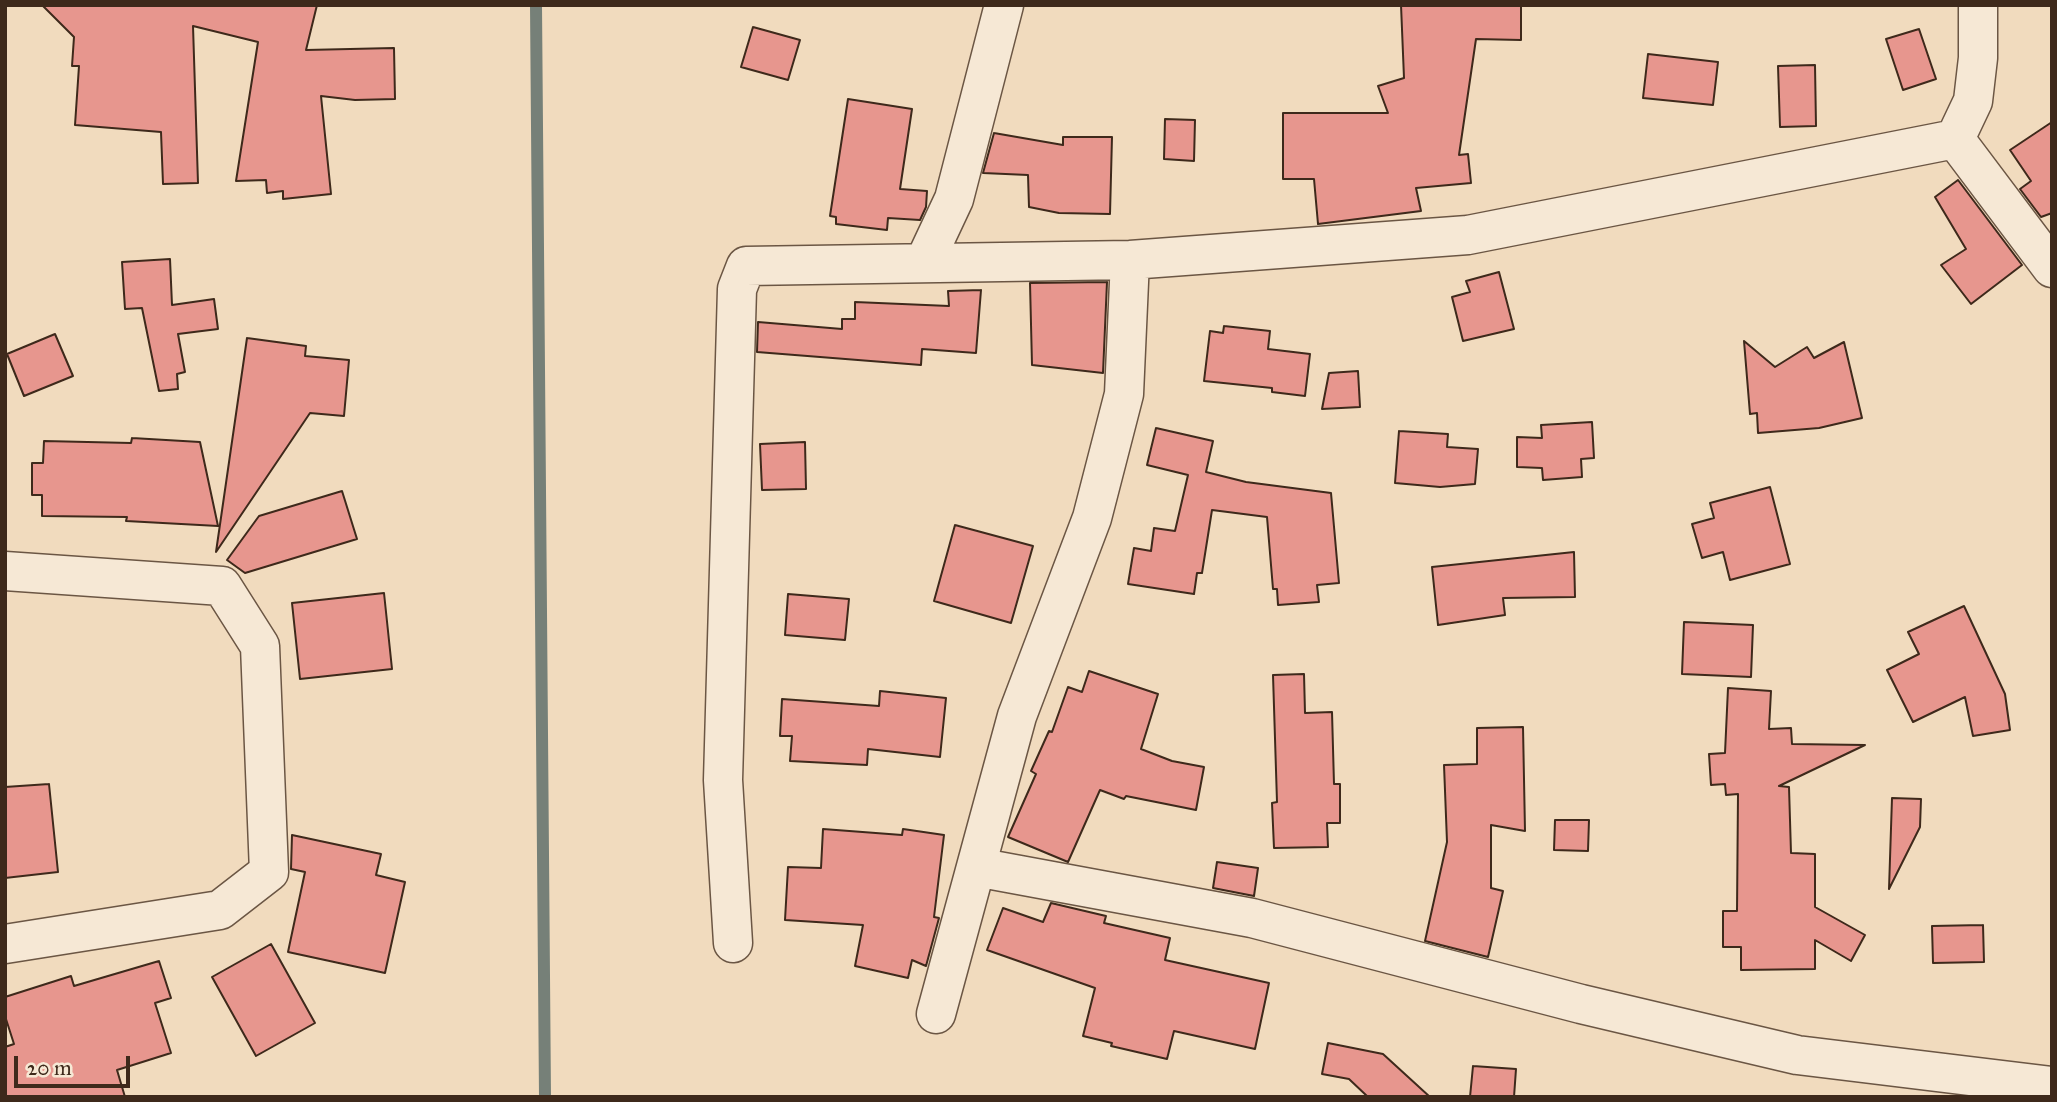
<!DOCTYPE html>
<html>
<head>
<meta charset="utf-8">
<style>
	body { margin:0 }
	#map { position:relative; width:2057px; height:1102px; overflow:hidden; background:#f1dbbe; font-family:"IM FELL Great Primer",serif }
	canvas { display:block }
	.frame { position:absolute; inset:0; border:7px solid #3e291b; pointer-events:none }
	.scale { position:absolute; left:14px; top:1056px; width:116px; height:32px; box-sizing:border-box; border:4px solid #3e291b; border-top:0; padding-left:9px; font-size:21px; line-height:24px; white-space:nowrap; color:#3e291b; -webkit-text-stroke:5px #f6e8d5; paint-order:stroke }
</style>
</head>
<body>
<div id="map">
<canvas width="2057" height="1102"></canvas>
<div class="frame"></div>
<div class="scale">20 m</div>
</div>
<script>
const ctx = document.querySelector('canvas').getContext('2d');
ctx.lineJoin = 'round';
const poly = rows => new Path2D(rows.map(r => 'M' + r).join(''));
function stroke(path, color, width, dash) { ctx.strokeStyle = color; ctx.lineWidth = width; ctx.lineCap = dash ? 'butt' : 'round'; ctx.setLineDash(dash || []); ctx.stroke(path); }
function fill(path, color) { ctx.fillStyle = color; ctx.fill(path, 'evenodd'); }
stroke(poly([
	[536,5,545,1097]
]), '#768078', 12);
const building = poly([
	[42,5,317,5,306,50,394,48,395,99,355,100,321,96,331,194,283,199,283,191,267,193,266,180,236,181,258,42,193,26,198,183,163,184,161,132,75,125,79,66,72,66,74,37,42,5],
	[1401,5,1521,5,1521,40,1476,39,1459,155,1468,154,1471,183,1416,188,1421,211,1318,224,1314,179,1283,179,1283,113,1388,113,1378,86,1404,78,1401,5],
	[753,27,800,40,788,80,741,67,753,27],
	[1919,29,1936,79,1903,90,1886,39,1919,29],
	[1648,54,1718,62,1713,105,1643,98,1648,54],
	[1815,65,1816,126,1780,127,1778,66,1815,65],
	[848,99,912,109,900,189,927,191,926,207,920,220,888,218,887,230,836,224,836,217,830,216,848,99],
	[1165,119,1195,120,1194,161,1164,159,1165,119],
	[2052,122,2052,213,2041,217,2020,189,2031,181,2010,150,2052,122],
	[994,133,1063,145,1063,137,1112,137,1110,214,1059,213,1029,207,1028,175,983,173,994,133],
	[1958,180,2022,265,1971,304,1941,265,1966,249,1935,197,1958,180],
	[170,259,172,305,214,299,218,329,178,334,185,372,177,374,178,389,159,391,142,308,125,309,122,262,170,259],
	[1499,272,1514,329,1463,341,1452,297,1470,292,1466,281,1499,272],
	[1107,282,1103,373,1032,365,1030,283,1107,282],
	[981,290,976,353,922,349,921,365,757,352,758,322,842,329,842,319,855,319,855,302,949,306,948,291,981,290],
	[1224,326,1270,331,1268,349,1310,354,1305,396,1272,392,1272,388,1204,381,1210,331,1223,333,1224,326],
	[55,334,73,376,24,396,7,354,55,334],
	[247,338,306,346,305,356,349,360,344,416,310,413,216,552,247,338],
	[1744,341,1775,367,1807,347,1814,358,1844,342,1862,418,1819,428,1758,433,1757,413,1750,414,1744,341],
	[1358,371,1360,407,1322,409,1329,373,1358,371],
	[1592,422,1594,458,1581,459,1582,477,1543,480,1542,468,1517,467,1517,437,1542,438,1541,425,1592,422],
	[1156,428,1213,441,1206,472,1246,482,1331,493,1339,583,1317,585,1319,602,1278,605,1277,589,1273,589,1267,517,1212,510,1202,573,1197,573,1194,594,1128,584,1134,548,1151,551,1154,528,1175,531,1188,475,1147,465,1156,428],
	[1399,431,1448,434,1447,447,1478,449,1475,484,1440,487,1395,483,1399,431],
	[132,438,200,442,218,526,126,521,127,517,42,516,42,495,32,495,32,463,43,463,44,441,131,443,132,438],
	[805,442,806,489,762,490,760,444,805,442],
	[1770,487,1790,564,1730,580,1723,552,1702,558,1692,524,1714,518,1710,503,1770,487],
	[342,491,357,539,245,573,227,560,259,516,342,491],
	[955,525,1033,546,1011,623,934,601,955,525],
	[1574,552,1575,597,1503,598,1505,615,1438,625,1432,567,1574,552],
	[384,593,392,669,300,679,292,603,384,593],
	[788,594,849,599,845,640,785,635,788,594],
	[1964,606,2005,694,2010,730,1973,736,1965,697,1913,722,1887,670,1919,654,1908,632,1964,606],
	[1684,622,1753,625,1751,677,1682,674,1684,622],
	[1089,671,1158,694,1141,749,1172,761,1204,767,1196,810,1126,796,1124,799,1100,790,1068,862,1008,837,1036,774,1031,771,1049,731,1052,732,1068,687,1082,692,1089,671],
	[1304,674,1305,713,1332,712,1334,784,1340,784,1340,823,1327,823,1328,847,1274,848,1272,803,1277,802,1273,675,1304,674],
	[1728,688,1771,691,1769,729,1791,728,1792,744,1865,745,1779,786,1789,787,1791,853,1815,854,1815,907,1865,935,1851,961,1815,940,1815,969,1741,970,1741,947,1723,947,1723,911,1737,911,1738,794,1726,795,1725,784,1711,785,1709,754,1725,753,1728,688],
	[880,691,946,698,940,757,868,749,867,765,790,761,792,736,780,736,782,699,879,706,880,691],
	[1523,727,1525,831,1491,825,1491,888,1503,891,1488,957,1425,941,1447,842,1444,765,1477,764,1477,728,1523,727],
	[49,784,58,872,5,878,5,787,49,784],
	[1892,798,1921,799,1920,827,1889,889,1892,798],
	[1555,820,1589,820,1588,851,1554,850,1555,820],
	[823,829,902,835,903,829,944,835,934,917,939,918,926,966,912,960,908,978,855,966,863,925,785,920,788,867,821,868,823,829],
	[292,835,381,854,376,875,405,882,385,973,288,952,305,872,291,869,292,835],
	[1217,862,1258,868,1254,896,1213,888,1217,862],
	[1051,903,1106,916,1104,923,1170,938,1165,960,1269,983,1255,1049,1174,1031,1167,1059,1111,1046,1112,1043,1083,1036,1095,988,987,950,1003,908,1043,922,1051,903],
	[1983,925,1984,962,1933,963,1932,926,1983,925],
	[271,944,315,1023,256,1056,212,977,271,944],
	[159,961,171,998,155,1003,171,1053,117,1070,125,1097,5,1097,5,1047,14,1044,5,1016,5,997,71,976,74,986,159,961],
	[1328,1043,1383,1054,1430,1097,1368,1097,1349,1079,1322,1074,1328,1043],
	[1473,1066,1516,1069,1514,1097,1470,1097,1473,1066]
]);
fill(building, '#e7968e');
stroke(building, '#3e291b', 2);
const minor = poly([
	[1955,139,2052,268],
	[924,263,954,199,1004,5],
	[5,571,222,586,260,646,269,872,220,910,5,944],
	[976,867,1252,918,1581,1004,1797,1055,2052,1086],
	[733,943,723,780,737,289,746,266,1130,260,1468,235,1955,139,1973,101,1978,58,1978,5],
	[936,1014,1017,716,1092,518,1124,394,1130,260]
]);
stroke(minor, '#6b5644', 41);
stroke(minor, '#f6e8d5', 38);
</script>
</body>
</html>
